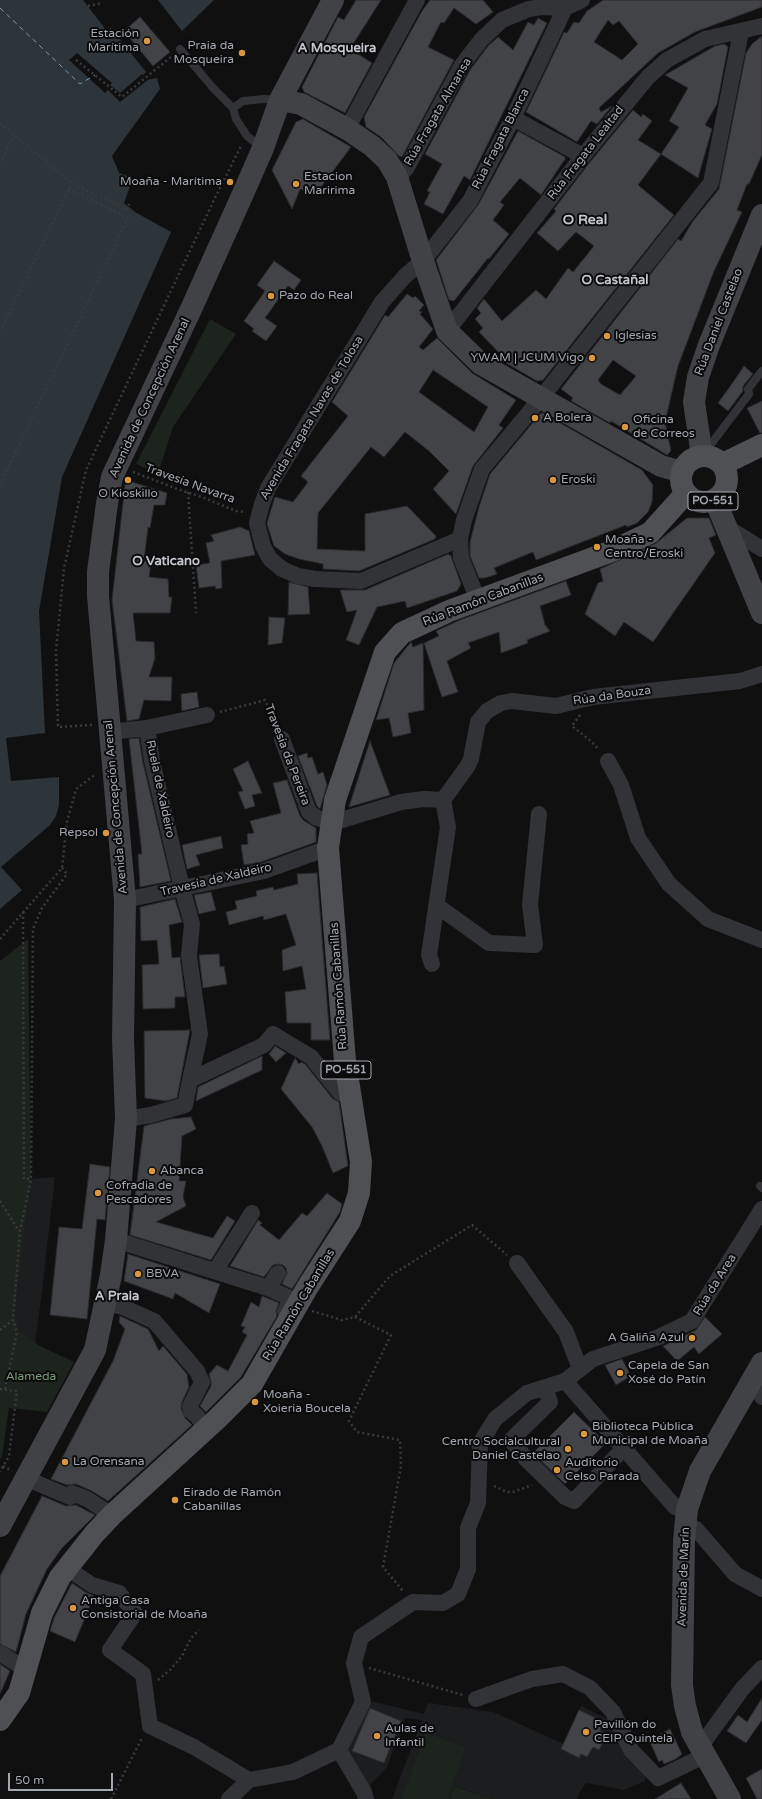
<!DOCTYPE html>
<html>
<head>
<meta charset="utf-8">
<style>
	body { margin:0 }
	#map { position:relative; width:762px; height:1799px; overflow:hidden; background:#101011; font-family:"Varela Round",sans-serif }
	canvas { display:block }
	.scale { position:absolute; left:8px; top:1773px; width:105px; height:18px; box-sizing:border-box; border:2px solid #a3a8b0; border-top:0; padding-left:5px; font-size:12px; line-height:14px; white-space:nowrap; color:#a3a8b0; -webkit-text-stroke:3px #0b0b0c; paint-order:stroke }
</style>
</head>
<body>
<div id="map">
<canvas width="762" height="1799"></canvas>
<div class="scale">50 m</div>
</div>
<script>
const ctx = document.querySelector('canvas').getContext('2d');
ctx.lineJoin = 'round';
function fill(path, color) { ctx.fillStyle = color; ctx.fill(path, 'evenodd'); }
const poly = rows => new Path2D(rows.map(r => 'M' + r).join(''));
function stroke(path, color, width, dash) { ctx.strokeStyle = color; ctx.lineWidth = width; ctx.lineCap = dash ? 'butt' : 'round'; ctx.setLineDash(dash || []); ctx.stroke(path); }
function drawText(font, color, halo, rows, align = 'center') {
  ctx.font = font + ' "Varela Round",sans-serif'; ctx.lineWidth = 4; ctx.setLineDash([]); ctx.textBaseline = 'middle'; ctx.strokeStyle = halo; ctx.fillStyle = color; for (const [text, x, y, turn = 0] of rows) {
    ctx.save(); ctx.translate(x, y); ctx.rotate((+turn || 0) * Math.PI / 180); ctx.textAlign = isNaN(turn) ? turn : align; if (halo) ctx.strokeText(text, 0, 0); ctx.fillText(text, 0, 0); ctx.restore();
  }
}
fill(poly([
	[55,1177,42,1291,33,1359,0,1324,0,1196,31,1179],
	[363,1702,375,1702,424,1714,428,1703,493,1712,564,1744,581,1706,610,1720,646,1770,645,1781,624,1790,586,1783,580,1792,577,1799,493,1799,455,1786,450,1799,392,1799,422,1720,405,1718,387,1767,364,1792,339,1750]
]), '#1c1d1e');
fill(poly([
	[210,319,236,334,173,427,158,474,136,464],
	[28,939,31,1179,14,1312,19,1331,40,1346,74,1362,47,1412,9,1408,2,1456,0,1460,0,961],
	[426,1733,466,1747,447,1799,401,1799],
	[454,1786,493,1799,450,1799]
]), '#1d231d');
fill(poly([
	[0,0,83,0,106,30,111,28,146,72,143,75,147,80,157,78,160,89,112,156,119,173,133,178,124,203,135,212,171,232,62,477,39,611,45,733,6,738,11,781,59,777,59,805,56,816,50,825,1,867,22,890,0,909],
	[158,0,214,0,182,31]
]), '#2d353a');
fill(poly([
	[77,53,112,83,110,85,120,93,142,74,148,80,120,102,108,90,105,93,69,60]
]), '#101011');
stroke(poly([
	[0,8,80,84,95,75]
]), '#7d98a8', 1, [5, 4]);
const building = poly([
	[356,0,381,0,350,49,372,63,345,113,304,92,302,87,338,17,344,20,356,0],
	[430,0,483,0,493,12,476,24,454,8,444,23,441,22,428,47,454,60,402,157,399,156,381,137,366,127,364,117,422,11,430,0],
	[603,0,762,0,762,7,695,32,658,53,599,108,601,112,612,106,597,124,591,121,577,142,526,112,564,32,567,33,574,22,579,23,587,11,603,0],
	[608,20,613,25,619,21,638,44,622,60,594,42,608,20],
	[140,17,170,52,153,66,124,31,140,17],
	[538,18,547,23,470,180,464,176,443,214,424,204,430,192,427,191,442,164,425,154,470,70,488,46,498,37,513,50,528,22,534,25,538,18],
	[762,36,762,155,749,184,747,184,737,210,742,212,714,271,678,366,665,422,671,451,667,455,611,421,610,423,571,401,573,398,561,389,678,239,681,241,693,221,719,189,746,53,752,44,762,36],
	[613,360,636,376,620,395,601,384,598,380,613,360],
	[724,44,728,47,717,104,705,125,712,129,698,178,661,154,679,127,669,121,688,88,665,75,715,46,724,44],
	[633,110,641,117,643,114,652,121,638,140,661,154,638,185,674,215,543,380,537,381,506,363,507,361,479,332,483,328,475,319,481,313,477,308,484,299,502,321,536,290,546,299,568,268,573,272,594,246,576,232,558,251,537,233,556,211,554,209,590,162,633,110],
	[303,119,351,147,315,195,300,189,292,209,272,170,296,122,303,119],
	[518,131,565,157,565,159,541,195,520,178,500,202,504,205,493,220,509,234,489,259,488,258,454,301,449,300,436,260,478,205,518,131],
	[274,261,301,280,294,290,288,286,265,318,277,326,266,341,252,331,254,329,244,321,265,291,257,285,274,261],
	[407,294,413,298,415,296,424,305,419,311,422,312,420,314,433,329,419,347,423,350,437,338,472,373,516,400,499,425,503,428,473,466,456,514,433,489,449,471,429,451,405,432,384,457,371,447,318,513,317,549,365,551,365,514,407,506,436,536,435,539,359,571,323,569,323,564,299,559,285,554,274,546,267,524,269,516,275,497,293,502,308,482,301,476,348,416,332,402,385,315,388,317,407,294],
	[433,370,488,407,474,432,419,392,433,370],
	[744,366,753,374,743,386,743,391,728,411,718,403,729,388,744,366],
	[762,401,762,433,760,433,747,408,762,401],
	[543,413,642,470,653,485,652,502,648,512,637,523,627,527,626,525,536,560,533,552,494,568,497,574,485,578,479,578,470,556,470,542,479,507,490,474,540,414,543,413],
	[132,482,167,493,165,505,154,505,150,528,148,527,144,561,151,561,149,577,168,579,169,597,172,597,170,613,133,613,136,641,154,642,155,658,149,677,172,677,171,701,144,700,139,719,127,721,112,600,125,485,132,482],
	[687,518,709,518,716,535,709,538,715,553,653,642,624,622,615,636,585,614,598,583,603,581,600,569,655,544,687,518],
	[240,527,249,531,255,555,221,561,222,588,216,589,215,586,199,588,196,565,210,563,206,543,214,541,211,535,240,527],
	[448,554,451,556,461,584,457,591,407,608,405,601,377,607,359,645,346,640,357,610,347,612,340,590,365,590,448,554],
	[566,581,571,595,540,606,545,625,550,631,527,640,528,643,501,653,499,632,468,643,471,648,447,661,458,692,442,697,424,643,439,636,436,631,460,620,566,581],
	[289,582,308,587,310,614,288,615,289,582],
	[269,617,285,618,282,643,268,645,269,617],
	[411,642,413,647,423,643,424,710,408,713,411,733,393,737,389,718,376,720,394,663,411,642],
	[197,692,199,707,182,711,181,694,197,692],
	[139,738,143,763,171,881,140,887,138,854,142,854,129,739,139,738],
	[370,741,390,795,349,807,370,741],
	[307,753,308,758,312,757,318,774,323,772,327,785,320,809,317,806,298,756,307,753],
	[248,761,262,793,252,795,255,806,245,809,238,792,243,791,233,769,248,761],
	[287,780,300,816,303,820,316,828,316,842,261,862,244,865,241,845,248,844,247,834,254,833,250,821,281,813,273,783,287,780],
	[221,836,223,848,196,855,200,865,187,869,182,845,221,836],
	[317,873,330,1040,311,1040,311,1023,287,1023,285,992,306,989,302,966,283,971,282,950,296,945,286,914,264,920,263,916,229,925,226,912,237,909,235,901,257,896,256,891,273,887,274,890,298,884,297,874,317,873],
	[211,892,216,910,199,914,194,895,211,892],
	[175,899,182,922,169,925,172,958,180,957,185,997,175,997,175,1008,143,1009,142,965,159,964,157,940,141,941,140,907,175,899],
	[219,954,220,967,224,966,227,984,203,988,199,955,219,954],
	[190,1030,177,1098,166,1101,145,1098,144,1031,190,1030],
	[275,1046,286,1053,276,1062,269,1054,275,1046],
	[262,1056,262,1070,196,1101,198,1087,262,1056],
	[295,1058,299,1064,301,1062,305,1064,333,1099,339,1102,348,1166,333,1173,322,1146,312,1127,281,1089,295,1058],
	[191,1117,196,1129,182,1136,179,1181,186,1181,183,1197,186,1206,156,1222,213,1238,227,1216,235,1221,211,1260,130,1235,144,1126,171,1119,191,1117],
	[90,1164,110,1167,105,1220,97,1219,87,1319,50,1315,59,1227,82,1229,90,1164],
	[327,1193,342,1204,340,1212,292,1289,282,1284,287,1273,286,1268,283,1265,278,1264,273,1265,264,1277,230,1266,258,1220,262,1223,260,1225,279,1240,302,1213,307,1216,327,1193],
	[128,1254,220,1284,209,1313,175,1293,173,1299,124,1281,128,1254],
	[262,1296,279,1303,276,1311,277,1316,241,1377,206,1412,200,1406,211,1386,211,1382,209,1374,217,1365,228,1371,247,1335,242,1332,245,1327,241,1326,251,1302,259,1307,262,1296],
	[120,1316,148,1329,159,1351,163,1346,187,1374,189,1387,182,1402,181,1408,185,1418,192,1425,108,1501,92,1491,76,1484,67,1485,51,1479,113,1361,125,1329,119,1322,120,1316],
	[705,1317,722,1334,699,1354,694,1347,677,1361,663,1346,696,1330,705,1317],
	[622,1359,631,1376,616,1385,605,1365,622,1359],
	[574,1412,606,1443,565,1484,533,1453,574,1412],
	[42,1496,66,1506,76,1505,95,1515,62,1548,47,1569,26,1614,16,1652,0,1644,0,1576,42,1496],
	[72,1583,87,1593,94,1596,75,1642,50,1631,54,1618,72,1583],
	[0,1664,10,1671,0,1694,0,1664],
	[762,1698,762,1720,746,1743,727,1731,738,1715,747,1722,762,1698],
	[370,1708,401,1721,384,1763,352,1751,370,1708],
	[579,1710,604,1722,600,1731,607,1734,599,1750,593,1747,587,1757,581,1754,579,1758,561,1749,579,1710],
	[670,1729,682,1754,676,1759,664,1764,662,1760,659,1762,649,1740,670,1729],
	[762,1769,762,1799,757,1799,746,1778,762,1769],
	[681,1783,691,1799,655,1799,681,1783]
]);
fill(building, '#424346');
stroke(building, '#2a2b2d', 1);
stroke(poly([
	[88,6,102,3],
	[76,60,122,97,172,56],
	[0,123,72,183,127,210,129,204],
	[0,163,14,135],
	[0,332,72,183],
	[133,472,183,491,202,497,236,511,246,512],
	[0,485,128,218,69,189],
	[188,492,196,613],
	[220,712,265,700,277,727],
	[580,715,572,726,592,742,599,750],
	[92,725,58,727,56,651,64,568,86,470,214,200,242,144],
	[23,912,24,1179,31,1179],
	[0,939,62,868,67,822,76,789,96,774],
	[0,1201,19,1231],
	[312,1311,342,1320,355,1317,390,1276,472,1225,507,1255],
	[355,1317,391,1335,349,1421,357,1432,400,1440,401,1466,383,1567,403,1591],
	[0,1330,13,1320,20,1231,31,1179,33,929,42,908,67,874,62,868],
	[0,1389,17,1391,9,1456,0,1472],
	[5,1389,17,1332,13,1320],
	[3,1466,12,1471],
	[494,1486,507,1492,513,1492,532,1485],
	[369,1668,463,1695],
	[158,1680,170,1670,182,1656,191,1638,199,1630],
	[111,1799,142,1738]
]), '#383a3d', 2.5, [2, 3]);
stroke(poly([
	[180,49,214,89,233,108,236,119,247,136,261,147],
	[233,108,243,101,264,99,278,100],
	[705,452,749,394,748,389,762,371],
	[760,1186,762,1188]
]), '#323336', 8);
stroke(poly([
	[513,118,583,156],
	[347,129,417,0],
	[397,177,406,169,462,65,481,40,502,20,529,9,541,7,565,8,582,0],
	[447,331,583,156,648,77,667,60,705,39,762,26],
	[725,526,762,549],
	[460,539,361,581,315,579,298,576,282,569,270,559,263,546,257,523,262,504,268,488,382,302,406,275,423,261,470,201,513,118,565,8],
	[478,600,461,558,460,539,464,520,482,469,541,398,711,183,741,32],
	[147,728,207,715],
	[109,732,147,728,152,761,182,888,192,924,189,956,200,1034,190,1080],
	[282,739,309,812,317,818,332,823,401,802,424,799,443,800],
	[608,761,621,785,638,838,669,884,708,919,762,940],
	[443,800,467,767,471,759,478,722,487,711,501,703,512,701,556,706,593,697,740,681,762,674],
	[125,900,264,871,328,848],
	[436,905,489,943,535,945,530,905,539,814],
	[432,964,429,955,448,827,443,800],
	[126,1119,151,1115,185,1105,190,1080,264,1045,273,1034,311,1057,340,1093,349,1094],
	[116,1240,268,1288,292,1299,285,1311,289,1313],
	[517,1263,566,1332,580,1369],
	[215,1271,252,1213],
	[268,1288,278,1273],
	[105,1303,123,1307,154,1321,197,1371,202,1382,190,1406,191,1411,197,1416,206,1429],
	[565,1381,675,1507,687,1509],
	[751,1381,762,1397],
	[545,1388,550,1402,511,1440,526,1459,565,1497,574,1501,624,1448],
	[25,1478,70,1497,72,1493,87,1499,112,1515],
	[685,1524,696,1529,735,1574,762,1589],
	[67,1568,92,1585,119,1593,135,1613,110,1650,143,1674,150,1726,194,1747,249,1780],
	[0,1653,25,1669],
	[476,1699,532,1679,563,1674,590,1688,613,1712,631,1750,658,1778,704,1756],
	[700,1747,742,1689,762,1668],
	[339,1750,364,1792,366,1799],
	[249,1780,293,1772,339,1750,363,1702,354,1663,361,1637,413,1602,443,1603,458,1594,468,1569,468,1528,478,1503,480,1444,495,1419,527,1393,565,1381,593,1359,659,1337,692,1321,762,1209],
	[229,1799,249,1780]
]), '#323336', 16);
stroke(poly([
	[280,100,301,104,347,129,372,146,387,160,397,177,423,261,447,331,481,364,661,466,682,472],
	[702,456,694,402,698,377,709,345,762,215],
	[715,500,762,613],
	[0,1526,95,1350,111,1275,116,1240,126,1119,123,1039,125,900,98,596,98,572,107,503,112,477,192,307,246,187,263,148,280,100,333,0],
	[730,1799,692,1732,685,1706,682,1685,684,1541,687,1509,700,1471,762,1363]
]), '#404246', 22);
stroke(poly([
	'681 479a23 23 0 1 1 46 0a23 23 0 1 1-46 0Z',
	[723,464,762,445],
	[0,1720,19,1693,42,1613,60,1577,95,1533,112,1515,217,1419,252,1384,307,1288,350,1221,359,1193,361,1162,345,1061,328,848,335,800,385,652,402,633,449,611,612,551,650,533,686,493]
]), '#4e5054', 22);
for (const [x, y, r, color] of [
	[147,41,4,"#da973f"],
	[242,53,4,"#da973f"],
	[230,182,4,"#da973f"],
	[296,184,4,"#da973f"],
	[271,296,4,"#da973f"],
	[607,336,4,"#da973f"],
	[592,358,4,"#da973f"],
	[535,418,4,"#da973f"],
	[625,427,4,"#da973f"],
	[128,480,4,"#da973f"],
	[553,480,4,"#da973f"],
	[597,547,4,"#da973f"],
	[106,833,4,"#da973f"],
	[152,1171,4,"#da973f"],
	[98,1193,4,"#da973f"],
	[138,1274,4,"#da973f"],
	[692,1338,4,"#da973f"],
	[620,1373,4,"#da973f"],
	[255,1402,4,"#da973f"],
	[584,1434,4,"#da973f"],
	[568,1449,4,"#da973f"],
	[65,1462,4,"#da973f"],
	[557,1470,4,"#da973f"],
	[175,1500,4,"#da973f"],
	[73,1608,4,"#da973f"],
	[586,1732,4,"#da973f"],
	[377,1736,4,"#da973f"]
]) { const dot = new Path2D(); dot.arc(x, y, r, 0, 2 * Math.PI); ctx.fillStyle = color; ctx.fill(dot); stroke(dot, '#0b0b0c', 1.5); }
for (const [x, y, w] of [
	[713,501,50],
	[346,1070,50]
]) { const box = new Path2D(); box.roundRect(x - w / 2, y - 9, w, 18, 3); ctx.fillStyle = '#0b0b0c'; ctx.fill(box); stroke(box, '#a3a8b0', 1); }
drawText('bold 11px', '#a3a8b0', null, [
	["PO-551",713,501],
	["PO-551",346,1070]
]);
drawText('12px', '#a3a8b0', '#0b0b0c', [
	["Estación",139,34,"right"],
	["Marítima",139,48,"right"],
	["Praia da",234,46,"right"],
	["Mosqueira",234,60,"right"],
	["Estacion",304,177],
	["Maririma",304,191],
	["Moaña - Marítima",222,182,"right"],
	["Pazo do Real",279,296],
	["Iglesias",615,336],
	["YWAM | JCUM Vigo",584,358,"right"],
	["A Bolera",543,418],
	["Oficina",633,420],
	["de Correos",633,434],
	["Eroski",561,480],
	["O Kioskillo",128,494,"center"],
	["Moaña -",605,540],
	["Centro/Eroski",605,554],
	["Repsol",98,833,"right"],
	["Abanca",160,1171],
	["Cofradia de",106,1186],
	["Pescadores",106,1200],
	["BBVA",146,1274],
	["A Galiña Azul",684,1338,"right"],
	["Capela de San",628,1366],
	["Xosé do Patín",628,1380],
	["Moaña -",263,1395],
	["Xoieria Boucela",263,1409],
	["Biblioteca Pública",592,1427],
	["Municipal de Moaña",592,1441],
	["Centro Socialcultural",560,1442,"right"],
	["Daniel Castelao",560,1456,"right"],
	["La Orensana",73,1462],
	["Auditorio",565,1463],
	["Celso Parada",565,1477],
	["Eirado de Ramón",183,1493],
	["Cabanillas",183,1507],
	["Antiga Casa",81,1601],
	["Consistorial de Moaña",81,1615],
	["Pavillón do",594,1725],
	["CEIP Quintela",594,1739],
	["Aulas de",385,1729],
	["Infantil",385,1743]
], 'left');
drawText('12px', '#a3a8b0', '#0b0b0c', [
	["Rúa Fragata Almansa",438,112,-60],
	["Rúa Fragata Blanca",501,139,-63],
	["Rúa Fragata Lealtad",586,153,-52],
	["Rúa Daniel Castelao",719,322,-69],
	["Avenida de Concepción Arenal",150,398,-65],
	["Avenida Fragata Navas de Tolosa",312,418,-59],
	["Travesía Navarra",190,484,20],
	["Rúa Ramón Cabanillas",483,600,-21],
	["Rúa da Bouza",612,696,-8],
	["Travesía da Pereira",287,755,69],
	["Ruela de Xaldeiro",160,789,78],
	["Avenida de Concepción Arenal",116,807,-95],
	["Travesía de Xaldeiro",216,880,-13],
	["Rúa Ramón Cabanillas",339,986,-94],
	["Rúa da Area",715,1285,-58],
	["Rúa Ramón Cabanillas",299,1305,-59],
	["Avenida de Marín",684,1577,-88]
]);
drawText('12px', '#7d997c', '#0b0b0c', [
	["Alameda",31,1377]
]);
drawText('bold 13px', '#c3c7cd', '#0b0b0c', [
	["A Mosqueira",337,49],
	["O Castañal",615,281],
	["O Vaticano",166,562],
	["A Praia",117,1297]
]);
drawText('bold 14px', '#c3c7cd', '#0b0b0c', [
	["O Real",585,220]
]);
</script>
</body>
</html>
